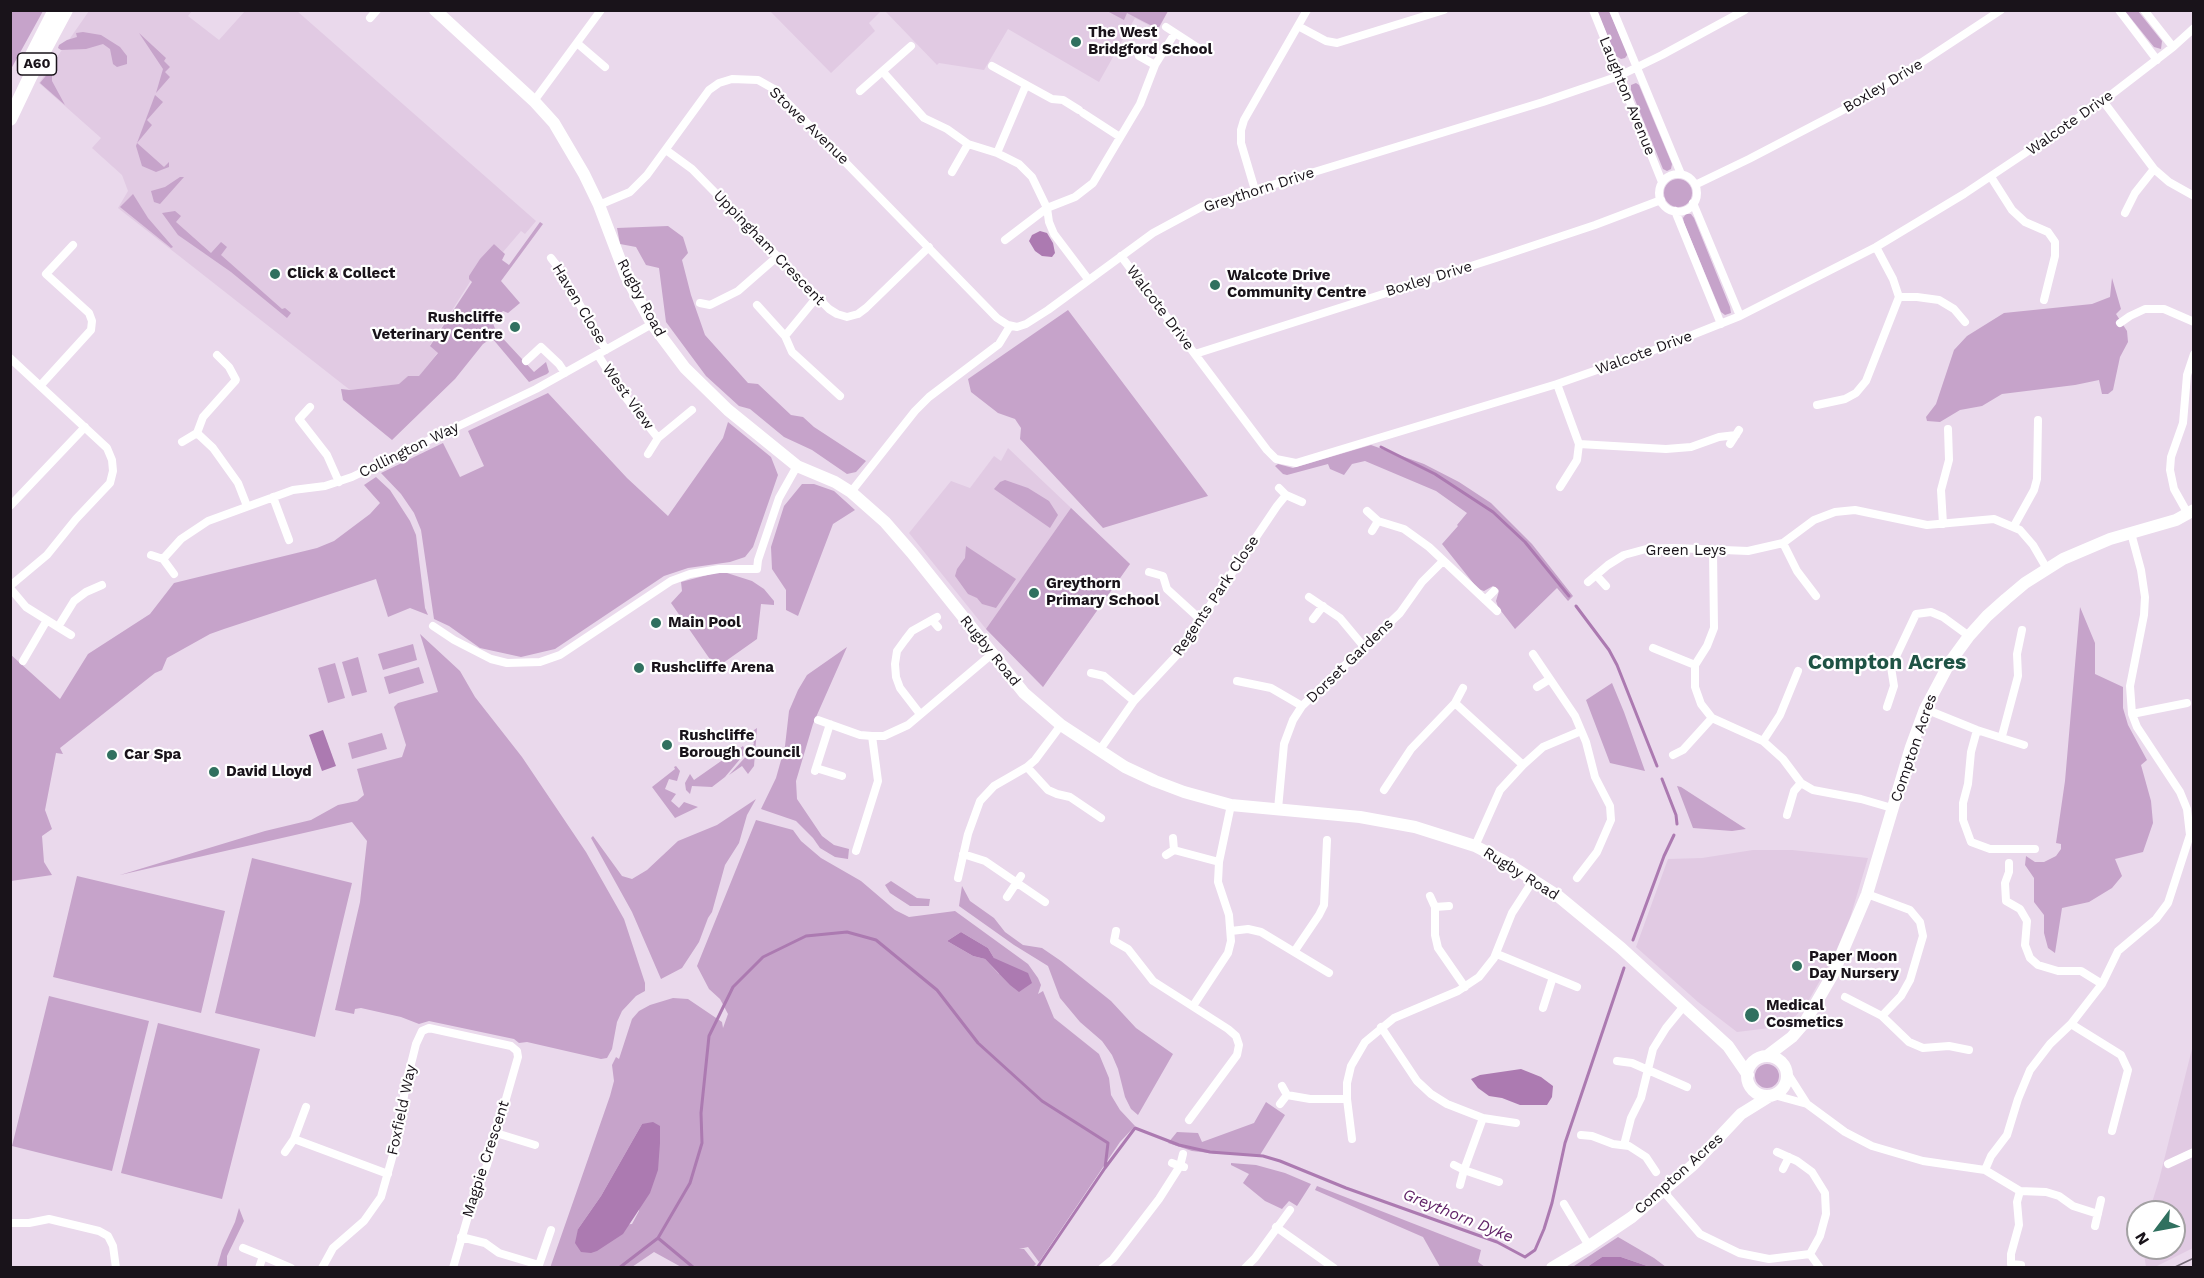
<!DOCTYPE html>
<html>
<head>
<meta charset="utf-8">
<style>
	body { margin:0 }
	#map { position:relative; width:2204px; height:1278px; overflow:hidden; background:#ead9ec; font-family:"Work Sans",sans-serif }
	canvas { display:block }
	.frame { position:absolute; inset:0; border:12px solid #19131a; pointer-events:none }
	.north { position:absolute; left:2126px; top:1200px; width:60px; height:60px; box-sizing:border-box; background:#fff; border:2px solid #a3a1a3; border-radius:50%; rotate:238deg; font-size:16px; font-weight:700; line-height:24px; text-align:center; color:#19131a }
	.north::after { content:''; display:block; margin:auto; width:21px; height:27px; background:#30705f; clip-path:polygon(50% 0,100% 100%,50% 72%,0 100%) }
</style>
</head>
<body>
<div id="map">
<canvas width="2204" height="1278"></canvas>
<div class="frame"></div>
<div class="north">N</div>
</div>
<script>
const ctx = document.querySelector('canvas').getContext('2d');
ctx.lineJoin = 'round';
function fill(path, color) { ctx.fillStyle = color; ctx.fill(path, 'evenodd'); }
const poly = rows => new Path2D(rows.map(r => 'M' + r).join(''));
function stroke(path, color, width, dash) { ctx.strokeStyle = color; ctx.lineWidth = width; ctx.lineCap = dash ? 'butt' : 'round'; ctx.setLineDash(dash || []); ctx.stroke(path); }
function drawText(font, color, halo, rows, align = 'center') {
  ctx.font = font + ' "Work Sans",sans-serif'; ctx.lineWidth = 4.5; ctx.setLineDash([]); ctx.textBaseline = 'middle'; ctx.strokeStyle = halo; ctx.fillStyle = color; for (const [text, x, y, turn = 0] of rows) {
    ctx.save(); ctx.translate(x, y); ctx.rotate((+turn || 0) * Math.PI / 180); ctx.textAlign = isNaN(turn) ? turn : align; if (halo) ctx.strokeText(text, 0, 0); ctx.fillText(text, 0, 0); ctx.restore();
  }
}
fill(poly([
	[89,11,192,11,188,16,219,40,245,11,297,11,536,221,525,234,521,231,503,252,494,244,430,345,438,352,419,377,408,376,400,384,350,390,118,208,128,191,122,175,92,148,101,138,39,83],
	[770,11,881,11,869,23,875,31,831,73],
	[885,11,1168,11,1158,30,1135,18,1099,82,1008,29,984,70,939,63,937,65],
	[1008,448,1130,564,1043,687,986,629,909,533,951,481,970,488,994,456,1001,461],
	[1753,850,1792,850,1868,858,1850,918,1834,956,1806,1005,1786,1026,1737,1032,1698,1002,1636,947,1668,859,1702,858],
	[2193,1045,2193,1248,2153,1268,2146,1267,2143,1248,2174,1248,2174,1212,2149,1212,2159,1180]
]), '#e1cae3');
fill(poly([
	[11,10,43,11,11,69,10,11],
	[1107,11,1168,11,1158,29,1127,13,1124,20],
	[1597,11,1609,11,1628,54,1625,58,1621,59,1616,56],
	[2125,11,2138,11,2162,41,2161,49,2154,47],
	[83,32,101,35,120,47,127,56,127,64,117,67,113,64,110,49,103,44,86,49,61,50,58,48,59,45,67,40,77,37,76,33],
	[139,33,166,58,164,61,170,67,165,72,170,77,156,93,163,69],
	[49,72,52,75,52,81,65,105,40,83],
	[1636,83,1639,85,1672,164,1671,169,1667,171,1663,169,1631,90,1631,85],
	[155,95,163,102,147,120,152,125,137,143,164,167,169,162,169,167,156,172,142,166,136,146,137,143],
	[180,177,184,177,160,204,154,202,151,191,165,187],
	'1664 193a14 14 0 1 1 28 0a14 14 0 1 1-28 0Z',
	[133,194,148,218,173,247,171,248,120,207],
	[175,211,181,216,176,222,211,253,221,242,227,247,221,255,282,309,285,308,291,313,287,318,231,272,178,235,162,213],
	[1686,214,1691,214,1694,218,1730,307,1731,313,1725,315,1721,312,1684,223,1683,218],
	[540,222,543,224,501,281,520,303,508,313,503,311,492,321,496,331,534,372,546,362,549,372,547,374,529,382,492,338,483,344,455,379,392,440,343,400,341,389,350,390,399,384,408,376,419,376,438,353,430,346,472,282,469,279,469,276,480,259,494,244,505,254,502,260,509,265],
	[668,226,683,237,688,253,682,260,691,295,705,335,748,383,758,384,791,415,803,417,814,427,866,461,856,472,847,474,812,450,784,437,750,409,739,406,706,376,666,322,659,268,646,265,636,247,620,244,617,228],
	[2112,278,2121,309,2116,314,2127,331,2128,342,2120,357,2113,390,2108,394,2102,394,2099,380,2075,385,2002,394,1982,406,1960,410,1940,422,1927,421,1926,417,1936,404,1954,350,1967,336,2004,313,2092,304,2110,297],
	[1068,310,1206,493,1208,496,1103,528,1020,439,1021,428,1015,419,998,413,971,392,968,379],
	[548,393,627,478,668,516,723,438,728,422,771,457,778,475,753,547,745,557,730,562,688,568,664,576,555,649,521,657,480,648,449,626,434,619,421,530,414,513,401,494,381,473,443,443,460,477,484,466,468,431],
	[1371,445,1424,464,1459,482,1491,503,1532,544,1573,596,1568,601,1557,588,1515,629,1498,607,1496,601,1499,591,1498,589,1493,586,1484,591,1478,589,1442,544,1458,526,1457,525,1467,513,1436,491,1365,461,1352,464,1344,475,1330,469,1328,464,1287,475,1283,474,1275,466,1278,464,1293,468],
	[376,477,390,490,410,521,416,535,425,608,428,615,410,608,388,617,376,579,224,629,210,634,167,658,162,670,155,673,60,748,63,754,56,753,45,810,52,829,42,836,44,862,52,875,11,881,10,654,60,699,88,654,150,614,174,583,317,548,334,541,370,514,380,503,364,485],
	[1005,480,1028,488,1049,501,1058,515,1050,528,994,489,1000,482],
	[802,484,814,484,834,491,855,510,833,524,798,616,786,610,786,590,772,569,771,547,784,506],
	[1071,508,1130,564,1043,687,986,629],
	[966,546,1016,579,996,608,982,604,977,598,968,594,955,576,957,569,965,558],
	[715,573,727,573,752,581,764,589,774,601,774,605,761,604,757,639,716,668,671,603,682,591,681,582],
	[2080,607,2095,643,2095,674,2123,687,2123,708,2128,725,2147,760,2141,765,2151,801,2153,823,2143,852,2115,859,2122,876,2112,888,2089,902,2062,908,2055,953,2048,948,2044,933,2044,915,2034,902,2034,878,2025,865,2026,856,2035,862,2044,862,2056,856,2061,849,2061,844,2056,843,2065,781],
	[420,634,460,671,475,697,522,757,586,852,624,919,645,983,645,991,636,996,622,1011,617,1022,612,1049,607,1058,601,1059,527,1042,519,1043,514,1039,429,1021,419,1024,401,1017,361,1008,355,1009,354,1014,335,1010,360,902,367,841,352,822,120,875,265,831,311,820,338,805,357,801,364,795,357,769,402,757,406,745,394,707,398,703,438,692],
	[413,644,417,660,383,670,378,654],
	[847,647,813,724,796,781,797,799,822,836,834,845,849,849,848,859,835,857,820,848,813,838,796,821,761,809,776,778,785,746,789,711,798,690,807,675],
	[358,657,367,692,352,696,342,662],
	[335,663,345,698,328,703,318,668],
	[419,667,424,683,389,694,384,677],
	[1612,683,1624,712,1645,771,1610,763,1586,700],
	[757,728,754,766,748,774,742,766,729,775,751,751,754,743,748,734],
	[382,733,387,749,352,759,348,743],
	[743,746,746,752,725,777,712,787,692,786,690,794,686,790,685,783,690,774,694,780,724,759,720,753,722,751,727,757],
	[676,766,680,771,677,781,669,779,665,789,676,794,671,801,679,808,684,802,698,807,675,818,652,787,675,769,674,767],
	[1677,786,1681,787,1746,829,1732,831,1693,828],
	[756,799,747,815,739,843,725,865,712,912,708,918,699,942,682,968,661,979,632,912,591,838,593,836,622,876,632,879,647,870,678,841,717,825],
	[756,820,793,830,801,841,821,858,861,881,895,910,909,917,955,911,1028,964,1038,978,1041,985,1038,994,1043,991,1054,1018,1099,1054,1109,1078,1111,1095,1120,1110,1135,1126,1120,1142,1039,1262,1028,1247,1019,1249,1024,1249,1036,1264,1033,1267,683,1268,654,1252,632,1267,550,1268,610,1096,614,1081,612,1065,616,1057,619,1059,632,1019,639,1011,650,1005,673,998,688,999,722,1022,723,1028,728,1014,720,999,709,989,697,966],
	[961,932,988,948,994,958,999,974,985,959,973,956,947,941],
	[642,1124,639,1211,632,1224,578,1229,601,1196],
	[252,858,352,883,315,1037,215,1013],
	[77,876,225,911,201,1013,53,977],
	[891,881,917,898,930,899,929,906,910,906,890,893,885,885],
	[962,886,970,901,994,918,1005,932,1023,945,1042,948,1061,961,1111,1001,1136,1028,1173,1054,1138,1115,1131,1109,1125,1097,1118,1069,1112,1055,1102,1041,1080,1022,1060,998,1048,966,1014,945,959,906],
	[49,996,149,1021,112,1171,12,1146],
	[158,1023,260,1049,222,1199,121,1173],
	'1755 1076a12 12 0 1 1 24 0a12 12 0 1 1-24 0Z',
	[1266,1102,1285,1115,1260,1155,1219,1154,1192,1151,1168,1143,1177,1132,1198,1133,1202,1142,1254,1123],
	[1231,1163,1256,1165,1285,1173,1311,1184,1297,1206,1289,1201,1282,1209,1265,1201,1243,1183,1249,1174,1231,1165],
	[1317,1186,1481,1250,1478,1262,1485,1267,1440,1267,1423,1237,1315,1190],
	[239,1208,244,1221,227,1256,227,1267,217,1267,222,1250,235,1222],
	[1618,1237,1654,1258,1666,1267,1650,1267,1621,1257,1602,1257,1587,1267,1571,1268]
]), '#c6a3ca');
fill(poly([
	[1040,231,1047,233,1053,243,1055,253,1052,257,1042,256,1035,251,1029,241,1032,235],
	[323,730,336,766,322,771,309,735],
	[961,932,988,948,994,958,1028,973,1032,983,1019,992,1010,985,985,959,973,956,947,941],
	[1521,1069,1541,1077,1553,1086,1552,1097,1547,1105,1520,1105,1502,1098,1489,1096,1478,1088,1471,1079,1480,1075],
	[653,1122,660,1126,660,1143,658,1170,650,1193,623,1234,597,1251,591,1253,581,1252,575,1243,578,1229,601,1196,642,1124],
	[1602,1257,1621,1257,1650,1267,1587,1267]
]), '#ac7ab1');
stroke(poly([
	[1381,447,1435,474,1493,512,1525,542,1569,596],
	[1576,606,1609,650,1617,665,1657,766],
	[1662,779,1676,815,1677,824],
	[1633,940,1664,856,1674,835],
	[658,1238,694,1268],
	[619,1268,658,1238,690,1183,702,1143,701,1113,709,1036,733,987,763,957,806,936,847,932,876,940,937,990,978,1043,1042,1101,1108,1143,1105,1168,1135,1128,1179,1145,1210,1152,1263,1156,1280,1161,1346,1188,1497,1242,1525,1257,1535,1250,1544,1229,1552,1203,1565,1143,1624,968],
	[1037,1268,1105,1168]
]), '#ac7ab1', 3);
stroke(poly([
	[1593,10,1662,182],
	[1613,10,1681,174],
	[2119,10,2157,60],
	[2144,10,2173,47],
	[370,18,377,10],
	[1298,26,1326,41,1337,43,1444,10],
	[1166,27,1203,51],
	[577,43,605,67],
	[1139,56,1155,65],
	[992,66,1041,93,1052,99,1063,100,1079,110],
	[883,72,924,118,947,129,968,144,997,153,1019,164,1032,177,1047,208,1049,222,1054,234,1088,279],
	[860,91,911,46],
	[534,101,601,10],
	[2103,101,2154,169,2169,182,2194,196],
	[1083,113,1120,137],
	[666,150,692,169,829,309,837,314,847,317,858,314,866,308,929,247],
	[997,153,1026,85],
	[952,172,968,144],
	'1659 193a19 19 0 1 1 38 0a19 19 0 1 1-38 0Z',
	[1991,177,2012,210,2025,222,2048,232,2055,242,2055,256,2044,300],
	[1695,185,1749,159,1845,109,1913,68,2001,10],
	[1255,190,1241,143,1241,130,1244,120,1307,10],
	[1693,203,1740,316],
	[599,205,630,192,647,175,709,90,719,83,732,79,758,80,774,89,997,318,1008,325,1017,327,1026,324,1048,310,1153,233,1203,206,1543,102,1619,76,1662,55,1745,10],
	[1675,211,1721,324],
	[2125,213,2135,193,2154,169],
	[1005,240,1047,208,1075,197,1093,183,1140,104,1155,65,1175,33],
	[1121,256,1267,450,1276,459,1296,463,1557,384,1657,349,1740,316,1876,247,1964,194,2103,101,2173,47,2194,28],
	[551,258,558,267,606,350],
	[1899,297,1917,297,1939,300,1954,309,1965,322],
	[700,303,710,305,738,291,778,256],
	[757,305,785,336,817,297],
	[2120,323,2130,316,2145,309,2164,309,2194,322],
	[785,336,792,352,840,396],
	[1195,354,1496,258,1595,225,1661,200],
	[217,355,229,367,236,380,203,417,197,433,213,448,238,483,247,506],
	[598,355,622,393,658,438,692,410],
	[10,358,107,448,112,460,113,471,110,483,76,519,47,555,10,586],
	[526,361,541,347,559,364,565,373],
	[1557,384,1579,444,1666,449,1691,447,1719,437,1736,435],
	[40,386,91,330,92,321,89,313,46,274,73,245],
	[1817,405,1845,399,1856,393,1866,381,1899,297,1893,279,1876,247],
	[310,407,299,419,327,455,339,482],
	[182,442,197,433],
	[1730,444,1739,430],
	[648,454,658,438],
	[1560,487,1577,460,1579,444],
	[1279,488,1286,495],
	[851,492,915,411,929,397,999,344,1010,326],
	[273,497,289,540],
	[10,506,85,427],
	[1367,511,1378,521,1404,529,1429,547,1497,611],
	[2188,514,2174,489,2170,470,2171,457,2183,423,2187,375,2194,354],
	[1943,524,1941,490,1949,460,1948,429],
	[2014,526,2034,490,2037,479,2038,420],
	[1372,531,1378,521],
	[1783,543,1797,571,1816,596],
	[1713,551,1714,628,1707,646,1695,665,1695,687,1701,704,1712,718,1763,741,1783,759,1801,783,1813,790,1861,799,1892,808],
	[151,555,163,559,174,574],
	[163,559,181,539,208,521,293,490,325,486,352,477,536,389,652,324],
	[1149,572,1163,576,1167,589,1201,620],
	[1596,575,1606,586],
	[1588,582,1608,565,1624,555,1646,549,1674,548,1748,551,1783,543,1814,520,1835,512,1855,510,1927,525,1994,519,2020,530,2033,545,2047,569],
	[10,588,26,607,58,627,74,601,86,592,102,585],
	[1309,597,1340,618,1365,648],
	[1485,600,1494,591],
	[1313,619,1323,606],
	[932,620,938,627],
	[433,626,454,640,491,659,507,663,540,662,560,655,671,581,690,574,719,569,757,569,758,560,779,498,797,466],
	[58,627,71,635],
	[1653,648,1695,665],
	[1533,654,1575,716,1586,742,1595,777,1610,806,1611,820,1597,852,1577,878],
	[23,661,47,620],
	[1091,673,1104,676,1134,701],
	[1237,681,1271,688,1302,706],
	[1537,687,1550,679],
	[1455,703,1523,765],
	[1887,707,1894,686,1891,667,1916,614,1931,612,1943,617,1969,636],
	[1925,709,1977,730,2024,745],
	[920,714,900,688,896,677,895,664,897,651,905,640,912,631,937,617],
	[2132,714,2187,703],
	[818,720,860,735,872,736,878,781,856,851],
	[1977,730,1971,752,1968,784,1963,803,1963,820,1971,842,1990,849,2035,849],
	[872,736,884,736,908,725,992,654],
	[2002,736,2018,676,2017,654,2022,630],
	[1763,741,1780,715,1798,671],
	[1099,751,1134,701,1176,656,1277,506,1286,495,1302,502],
	[1673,755,1683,750,1712,718],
	[1027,767,1048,790,1057,794,1070,797,1101,818],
	[816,768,842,776],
	[815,771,830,724],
	[1384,790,1411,749,1455,703,1463,688],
	[1278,809,1284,744,1293,720,1302,706,1400,613,1422,582,1443,561],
	[1787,815,1794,791,1801,783],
	[1475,846,1500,790,1523,765,1543,747,1581,731],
	[1174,850,1219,862],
	[963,854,985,861,1045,902],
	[1166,855,1174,850,1173,838],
	[2009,863,2009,872,2005,883,2006,901,2020,909,2027,921,2025,945,2030,958,2038,965,2058,971,2081,971,2102,984],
	[958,878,968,834,980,801,994,786,1027,767,1035,760,1061,725],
	[1867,894,1910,910,1920,922,1923,936,1910,980,1901,996,1882,1016],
	[1430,896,1435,907],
	[1007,897,1021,876],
	[1449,906,1435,907,1435,935,1438,948,1465,987],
	[1116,931,1114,941,1128,949,1153,981,1228,1029,1236,1036,1239,1045,1237,1055,1189,1120],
	[1231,931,1248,929,1261,932,1329,973],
	[1294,952,1319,915,1324,905,1327,840],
	[1497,954,1577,987],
	[1845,997,1882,1016,1909,1042,1923,1048,1949,1046,1969,1050],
	[1193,1006,1228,953,1231,941,1229,915,1218,882,1219,862,1231,805],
	[1543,1008,1553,977],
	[2071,1024,2121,1055,2128,1070,2112,1131],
	[1381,1027,1417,1081,1431,1094,1447,1104,1470,1113,1483,1118,1516,1123],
	[1617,1061,1632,1063,1687,1087],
	[1786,1071,1807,1104,1845,1132,1872,1146,1923,1161,1985,1170,2020,1191,2017,1202,2019,1225,2011,1254,2011,1264,2021,1265],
	[1282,1086,1287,1095,1310,1099,1347,1099],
	[1774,1095,1807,1104],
	[1280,1104,1287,1095],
	[1483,1118,1464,1170,1499,1182],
	[496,1133,535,1145],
	[1581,1135,1592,1136,1613,1144,1629,1146,1646,1157,1656,1172],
	[294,1139,388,1174],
	[1352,1139,1347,1099,1347,1083,1351,1066,1365,1042,1394,1018,1458,991,1479,977,1494,958,1512,913,1534,879],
	[1624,1145,1631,1118,1641,1098,1653,1049,1666,1028,1684,1006],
	[285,1152,294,1139,306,1107],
	[1777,1152,1797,1161,1812,1172,1825,1193,1826,1214,1820,1236,1810,1254],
	[1172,1163,1180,1166,1183,1154],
	[2168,1164,2194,1152],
	[1454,1165,1464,1170,1460,1185],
	[1783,1169,1789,1157],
	[1985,1170,1991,1156,2007,1135,2018,1099,2030,1070,2050,1044,2071,1024,2102,984,2118,951,2156,919,2168,903,2190,835,2187,809,2180,792,2137,727,2132,714,2130,686,2144,615,2145,597,2141,570,2131,533],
	[2020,1191,2046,1192,2059,1196,2073,1206,2098,1214],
	[1664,1192,1700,1234,1739,1253,1769,1259,1810,1254],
	[1564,1204,1589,1246],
	[10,1223,29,1223,49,1219,99,1231,108,1236,113,1246,116,1268],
	[2095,1226,2101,1200],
	[1276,1227,1334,1268],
	[461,1237,485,1243,499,1253,539,1265,538,1268],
	[243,1248,263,1256],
	[1810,1254,1820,1268],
	[539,1265,551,1230],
	[259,1268,263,1256,291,1268],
	[322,1268,333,1248,364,1221,381,1197,396,1144,406,1084,416,1044,422,1031,429,1028,511,1046,517,1051,518,1057,487,1165,473,1199,453,1268],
	[1102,1268,1113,1259,1159,1199,1180,1166,1184,1167],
	[1245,1268,1255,1258,1290,1210]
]), '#fff', 8);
stroke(poly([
	[435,10,534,101,554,123,584,174,599,205,626,276,652,324,685,368,728,410,797,466,835,482,851,492,885,522,912,553,1024,693,1061,725,1125,767,1155,781,1184,792,1231,805,1360,817,1415,827,1475,846,1502,860,1558,896,1621,948,1728,1046,1748,1075],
	[1767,1056,1792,1037,1805,1022,1833,974,1867,894,1911,747,1925,709,1950,662,1969,636,1987,616,2006,599,2025,583,2063,559,2110,539,2176,520,2194,510],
	'1747 1076a20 20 0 1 1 40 0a20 20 0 1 1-40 0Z',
	[1552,1268,1589,1246,1632,1217,1693,1165,1741,1114,1770,1096]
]), '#fff', 12);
stroke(poly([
	[27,65,55,10],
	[10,119,30,77,66,10]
]), '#fff', 14);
stroke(poly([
	[2173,1268,2194,1258]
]), '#756a77', 1.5);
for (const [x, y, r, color] of [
	[1076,42,6,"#30705f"],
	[275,274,6,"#30705f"],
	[1215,285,6,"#30705f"],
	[515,327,6,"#30705f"],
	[1034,593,6,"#30705f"],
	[656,623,6,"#30705f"],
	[639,668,6,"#30705f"],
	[667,745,6,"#30705f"],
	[112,755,6,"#30705f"],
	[214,772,6,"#30705f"],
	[1797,966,6,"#30705f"],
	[1752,1015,8,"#30705f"]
]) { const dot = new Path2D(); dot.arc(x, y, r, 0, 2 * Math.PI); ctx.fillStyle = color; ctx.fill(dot); stroke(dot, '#fff', 2); }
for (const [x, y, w] of [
	[37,64,39]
]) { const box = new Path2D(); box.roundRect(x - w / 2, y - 11, w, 22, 4.5); ctx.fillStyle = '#fff'; ctx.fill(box); stroke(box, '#19131a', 1.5); }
drawText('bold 14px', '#19131a', null, [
	["A60",37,64]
]);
drawText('bold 15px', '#19131a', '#fff', [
	["The West",1088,33],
	["Bridgford School",1088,50],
	["Click & Collect",287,274],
	["Walcote Drive",1227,276],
	["Community Centre",1227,293],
	["Rushcliffe",503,318,"right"],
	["Veterinary Centre",503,335,"right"],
	["Greythorn",1046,584],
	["Primary School",1046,601],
	["Main Pool",668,623],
	["Rushcliffe Arena",651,668],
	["Rushcliffe",679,736],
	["Borough Council",679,753],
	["Car Spa",124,755],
	["David Lloyd",226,772],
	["Paper Moon",1809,957],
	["Day Nursery",1809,974],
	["Medical",1766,1006],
	["Cosmetics",1766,1023]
], 'left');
drawText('15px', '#19131a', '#fff', [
	["Boxley Drive",1883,86,-31],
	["Laughton Avenue",1627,96,68],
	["Walcote Drive",2070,123,-35],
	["Stowe Avenue",809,126,44],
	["Greythorn Drive",1259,190,-18],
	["Uppingham Crescent",769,248,46],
	["Boxley Drive",1429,279,-17],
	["Rugby Road",641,298,62],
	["Haven Close",579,304,59],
	["Walcote Drive",1160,308,53],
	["Walcote Drive",1644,353,-20],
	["West View",628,397,54],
	["Collington Way",409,450,-26],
	["Green Leys",1686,551],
	["Regents Park Close",1216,596,-56],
	["Rugby Road",990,651,51],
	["Dorset Gardens",1350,661,-44],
	["Compton Acres",1914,748,-71],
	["Rugby Road",1521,874,32],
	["Foxfield Way",402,1110,-78],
	["Magpie Crescent",486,1159,-72],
	["Compton Acres",1679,1174,-42]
]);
drawText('italic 16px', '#612368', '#fff', [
	["Greythorn Dyke",1458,1216,22]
]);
drawText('bold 21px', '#1f5345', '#fff', [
	["Compton Acres",1887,663]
]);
</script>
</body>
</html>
